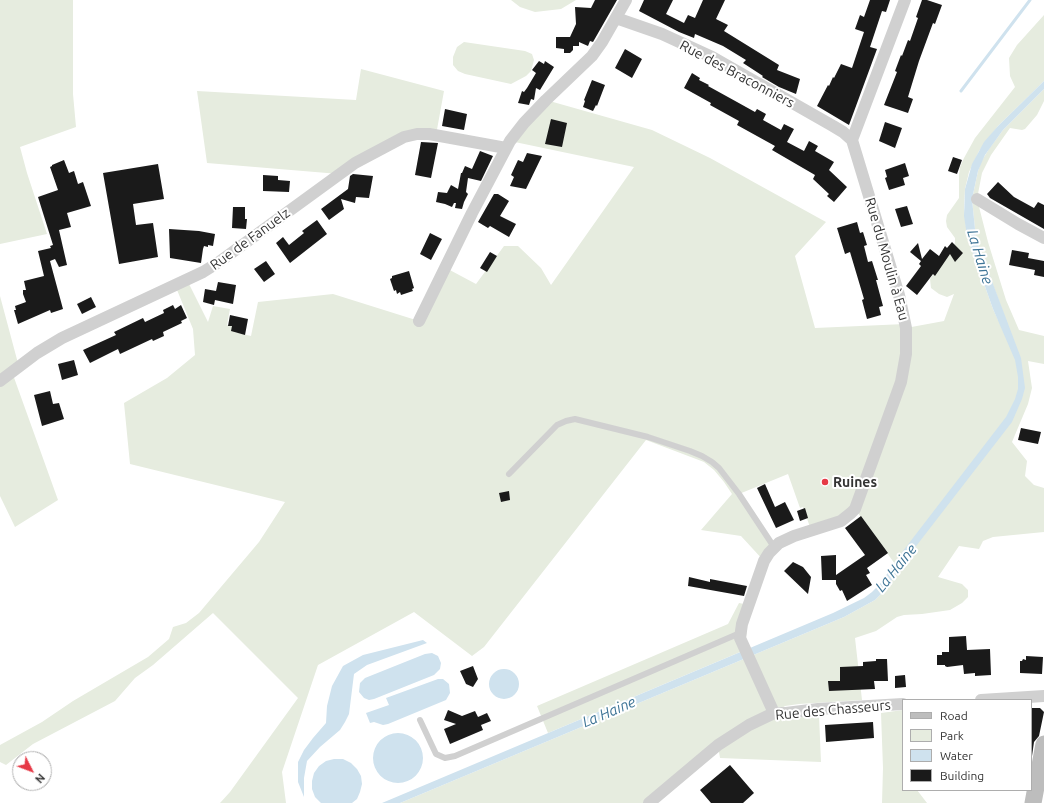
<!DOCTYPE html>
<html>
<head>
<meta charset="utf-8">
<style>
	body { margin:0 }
	#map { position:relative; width:1044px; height:803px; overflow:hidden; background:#fff; font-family:Ubuntu,sans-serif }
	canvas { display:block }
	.legend { position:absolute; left:902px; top:699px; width:130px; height:92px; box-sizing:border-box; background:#fff; border:1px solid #adadad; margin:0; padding:5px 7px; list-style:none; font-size:12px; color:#333 }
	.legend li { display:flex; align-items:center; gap:8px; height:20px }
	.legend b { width:20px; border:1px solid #adadad }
	.north { position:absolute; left:12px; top:751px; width:40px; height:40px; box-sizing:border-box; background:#fff; border:1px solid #adadad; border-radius:50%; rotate:132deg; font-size:11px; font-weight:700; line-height:16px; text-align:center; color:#333 }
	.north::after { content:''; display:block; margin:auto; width:14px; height:18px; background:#e63946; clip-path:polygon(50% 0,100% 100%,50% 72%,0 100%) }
</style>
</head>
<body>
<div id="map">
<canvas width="1044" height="803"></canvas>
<ul class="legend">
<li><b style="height:5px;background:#bdbdbd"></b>Road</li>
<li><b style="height:11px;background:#e6ecdf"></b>Park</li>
<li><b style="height:11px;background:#cfe2ee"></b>Water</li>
<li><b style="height:11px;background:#1a1a1a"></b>Building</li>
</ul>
<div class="north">N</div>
</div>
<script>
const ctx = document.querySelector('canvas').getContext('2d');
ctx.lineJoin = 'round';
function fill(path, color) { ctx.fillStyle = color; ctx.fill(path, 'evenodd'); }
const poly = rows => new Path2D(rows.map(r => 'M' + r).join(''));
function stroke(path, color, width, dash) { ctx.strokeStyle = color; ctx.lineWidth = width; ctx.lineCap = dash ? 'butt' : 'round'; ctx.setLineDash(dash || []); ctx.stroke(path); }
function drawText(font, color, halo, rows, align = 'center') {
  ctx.font = font + ' Ubuntu,sans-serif'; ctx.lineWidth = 4; ctx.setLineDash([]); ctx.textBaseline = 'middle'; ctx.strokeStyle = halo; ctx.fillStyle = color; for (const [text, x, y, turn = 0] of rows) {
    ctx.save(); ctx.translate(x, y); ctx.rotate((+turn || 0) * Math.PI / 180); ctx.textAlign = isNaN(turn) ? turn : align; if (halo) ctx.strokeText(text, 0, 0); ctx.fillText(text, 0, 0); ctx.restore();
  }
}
fill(poly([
	[0,0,73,0,73,94,76,127,20,147,27,173,47,234,0,244],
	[511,0,576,0,561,9,535,12,520,7],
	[1044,15,1044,81,998,126,979,151,969,172,965,189,964,208,967,236,993,309,998,320,1006,320,976,239,972,199,978,171,981,162,989,149,1003,130,1044,89,1044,101,1037,115,1025,129,1022,130,1010,128,991,155,982,173,977,199,988,242,1006,300,1019,330,1044,336,1044,364,1028,361,1032,388,1028,404,1012,442,1027,461,1025,476,1034,485,1044,488,1044,532,993,537,983,541,979,549,959,546,938,577,962,584,968,590,968,597,962,603,950,610,922,614,904,615,897,617,876,631,855,638,862,700,799,704,785,706,774,713,800,716,819,715,821,762,720,758,718,746,649,803,400,803,844,617,875,600,886,589,910,555,903,552,895,564,855,509,811,530,803,507,800,508,788,474,739,494,774,547,764,561,741,536,701,530,732,494,724,482,714,470,704,462,646,440,484,647,472,656,414,612,318,665,282,772,286,803,220,803,230,792,298,698,213,613,153,665,135,678,115,701,33,744,6,765,0,762,0,745,42,722,73,701,148,657,169,639,173,627,186,623,199,613,259,542,285,502,130,464,124,403,167,378,195,355,193,329,175,285,187,280,208,322,213,306,230,309,227,325,235,327,234,332,251,336,258,302,333,294,419,321,446,268,476,284,504,246,518,246,541,268,551,285,634,167,510,141,546,100,652,130,710,158,826,222,795,256,815,328,905,324,906,328,944,321,954,294,947,297,939,294,931,288,930,279,955,243,955,238,947,227,946,221,947,215,959,198,959,175,960,167,964,158,975,138,1015,87,1010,76,1009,58,1017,45],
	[464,42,525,51,532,54,534,60,531,71,526,76,511,84,465,74,458,71,453,65,453,57,457,47],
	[361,69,444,91,436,135,417,134,339,174,207,163,197,91,356,100],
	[0,296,19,367,12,372,58,500,15,527,0,496],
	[739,603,749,605,745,650,548,733,537,706,728,624],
	[903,710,903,790,917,790,927,803,882,803,883,768,881,713]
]), '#e6ecdf');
fill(poly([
	[1044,81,1044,89,1003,130,985,155,978,171,972,199,976,239,1021,358,1025,388,1022,399,1012,422,910,554,886,589,875,600,844,617,400,803,382,803,833,613,864,598,872,592,880,584,903,551,1006,417,1015,399,1018,389,1018,377,1015,360,993,309,967,236,964,216,965,189,972,164,984,142,998,126],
	[423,640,427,643,367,665,354,674,349,714,345,722,340,730,320,747,307,761,304,778,304,797,298,782,298,762,304,750,313,738,326,723,327,706,332,686,343,666,363,655],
	[432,653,438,656,441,663,440,669,434,675,374,699,369,700,364,698,359,692,360,683,365,678,425,654],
	'489 684a15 15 0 1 1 30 0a15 15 0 1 1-30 0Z',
	[438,679,443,679,449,684,450,693,446,700,388,724,383,725,374,722,370,723,366,713,389,705,386,698],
	'373 758a25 25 0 1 1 50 0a25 25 0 1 1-50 0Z',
	[334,759,343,759,351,763,357,769,361,776,362,784,360,792,357,799,352,803,321,803,315,797,312,789,312,781,314,773,319,766,326,761]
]), '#cfe2ee');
stroke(poly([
	[961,91,1030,0]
]), '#cfe2ee', 3);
fill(poly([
	[595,0,617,0,593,42,590,41,588,46,579,42,579,46,573,46,573,50,570,53,564,53,564,49,556,48,556,37,570,37,576,24,575,7,591,8],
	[644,0,673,0,666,14,684,23,688,15,695,18,703,0,725,0,716,19,728,25,724,31,779,65,777,70,800,79,796,94,779,87,762,77,763,76,743,63,746,60,723,46,695,34,694,38,679,32,639,11],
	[870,0,890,0,886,12,882,11,870,47,877,49,849,125,817,106,828,85,829,86,833,77,834,78,841,64,852,68,864,32,855,29,860,15,864,17],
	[922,0,927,0,942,5,935,24,933,23,919,61,908,97,913,99,908,113,884,105,897,72,895,71,901,55,902,56,908,40,910,41,918,18,916,17],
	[625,49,642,59,632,78,615,68],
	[539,61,544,64,545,61,554,67,540,90,536,88,534,100,531,99,529,105,518,103,522,91,524,92,527,88,536,73,532,70],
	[692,73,700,78,699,80,709,85,708,86,737,102,755,112,757,109,766,114,763,120,781,130,784,124,794,129,787,142,804,151,809,141,818,146,815,151,834,162,829,170,847,187,834,202,827,196,829,194,813,179,815,175,772,150,775,146,737,125,739,121,710,105,711,103,684,88],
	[592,80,605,85,597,106,596,105,593,111,583,107,585,101,584,100],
	[445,109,467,114,464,130,442,126],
	[551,119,567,123,562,147,545,144],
	[885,122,902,128,895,148,879,141],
	[421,142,438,143,431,178,415,175],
	[480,151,493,156,481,181,468,178,466,192,468,194,464,202,462,209,455,208,456,203,454,203,452,207,445,204,436,202,438,192,447,193,451,185,458,189,461,173,462,173,465,166,472,169],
	[527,153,542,156,526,189,510,186,514,177,511,175,518,160,523,162],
	[953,157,962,160,957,174,948,171],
	[64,160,69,173,74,171,78,184,83,182,91,206,67,213,71,227,59,230,67,265,59,267,55,259,50,261,63,309,51,313,50,310,18,324,14,310,16,310,15,306,26,302,23,294,23,290,26,290,24,281,44,276,38,251,51,248,50,246,53,245,38,197,58,190,50,167,52,166,52,165],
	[905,163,909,176,903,178,905,185,889,190,885,178,887,177,885,170],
	[158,164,164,199,133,204,136,225,153,223,158,257,119,264,103,173],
	[353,174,373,176,369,198,356,197,355,203,341,199,344,209,329,220,321,209,348,189,350,176],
	[263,175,278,176,278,180,290,181,289,192,263,191],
	[998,182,1014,197,1034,208,1038,202,1044,205,1044,229,990,198,987,194],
	[494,194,498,194,509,201,500,216,516,224,509,237,490,226,488,228,478,222],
	[907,206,913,224,901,227,895,209],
	[233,207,245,207,245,219,247,219,246,229,232,228],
	[317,220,327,234,290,263,276,243,283,237,289,245,304,233,302,231],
	[857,222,860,233,863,232,867,245,864,246,868,262,872,261,878,280,876,280,883,306,879,307,881,315,867,319,862,300,864,299,850,252,845,254,837,228],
	[169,229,199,231,215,234,213,246,208,245,208,247,204,246,203,249,201,263,170,258],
	[430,233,442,239,431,260,420,254],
	[952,242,963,253,955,262,950,254,935,276,933,274,917,295,906,286,921,266,919,264,921,261,910,252,918,243,922,259,930,249,939,256,945,246,947,248],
	[1012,250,1029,253,1028,258,1044,261,1044,277,1034,275,1035,270,1009,265],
	[490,252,497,256,487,272,480,268],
	[266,261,275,274,264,282,254,269],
	[409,271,414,288,412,289,413,291,401,295,400,292,397,294,396,290,394,291,390,279,392,278,392,276],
	[218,282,236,285,233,304,215,300,214,305,203,302,205,289,216,291],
	[91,297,96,307,82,314,77,304],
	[173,305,175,309,181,305,187,318,181,321,182,323,163,332,164,336,153,341,152,339,120,354,118,349,90,363,83,350,116,335,114,332,143,318,145,322,164,313,163,310],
	[230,315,248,319,245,335,231,331,232,326,228,326],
	[74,360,78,375,62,380,58,364],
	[50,391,53,404,59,403,64,419,42,426,34,395],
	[1021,428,1041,432,1038,444,1018,440],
	[765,484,775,507,785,502,794,520,776,528,757,488],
	[509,491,510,500,501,502,499,493],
	[805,508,808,518,800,521,797,511],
	[861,516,888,553,867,568,870,573,866,575,872,585,847,601,842,590,840,591,836,584,836,580,822,580,821,556,836,555,836,575,865,555,845,528],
	[793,562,803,567,811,577,808,594,784,571],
	[689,577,710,582,710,579,747,586,744,596,688,586],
	[966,636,967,650,990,649,991,675,975,676,975,673,964,674,963,665,947,667,945,666,945,665,937,665,937,655,942,655,942,652,949,652,949,637],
	[1026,656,1043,657,1042,674,1020,673,1020,661,1022,661,1023,659,1026,660],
	[876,659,887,659,888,681,874,681,875,689,829,691,828,681,840,681,840,667,863,666,863,662,876,661],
	[473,666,478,679,473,687,466,684,460,671],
	[905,675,906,687,895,688,895,676],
	[1031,708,1040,708,1044,712,1039,736,1034,742,1032,756],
	[448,710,462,716,475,711,478,717,487,713,491,721,481,725,483,730,450,744,444,729,456,724,444,720],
	[873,722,874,738,826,742,825,725],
	[730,765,754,793,743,803,711,803,700,790]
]), '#1a1a1a');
stroke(poly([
	[509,474,557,425,566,421,575,419,648,437,690,451,702,456,712,462,719,468,739,494,774,547],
	[420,720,436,754,445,758,455,756,740,633]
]), '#d0d0d0', 6);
stroke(poly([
	[616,18,662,34,712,57,833,126,843,132,852,140],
	[852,140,905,0],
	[977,199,1018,224,1044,238],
	[419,321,472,213,510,141,524,123,546,100,592,56,602,42,626,0],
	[0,381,37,353,62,338,203,272,219,262,355,163,404,137,417,134,429,134,506,148],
	[981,700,1044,696],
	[774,713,740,638,742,624,764,561,769,553,779,543,794,536,841,521,851,513,855,509,901,382,906,354,906,328,899,295,852,140],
	[649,803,718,745,749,725,774,713,786,713,818,709,903,704]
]), '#d0d0d0', 12);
stroke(poly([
	[1033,803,1044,744]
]), '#bdbdbd', 17);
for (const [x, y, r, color] of [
	[825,482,4,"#e63946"]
]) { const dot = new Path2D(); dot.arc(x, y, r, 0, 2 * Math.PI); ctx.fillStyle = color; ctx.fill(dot); stroke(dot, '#fff', 1.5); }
drawText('14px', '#333', '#fff', [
	["Rue des Braconniers",737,74,28],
	["Rue de Fanuelz",250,239,-36],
	["Rue du Moulin à Eau",887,259,74],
	["Rue des Chasseurs",833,710,-5]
]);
drawText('bold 14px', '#333', '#fff', [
	["Ruines",833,482]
], 'left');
drawText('italic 15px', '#3f7597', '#fff', [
	["La Haine",980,257,73],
	["La Haine",896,568,-51],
	["La Haine",609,712,-23]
]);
</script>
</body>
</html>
